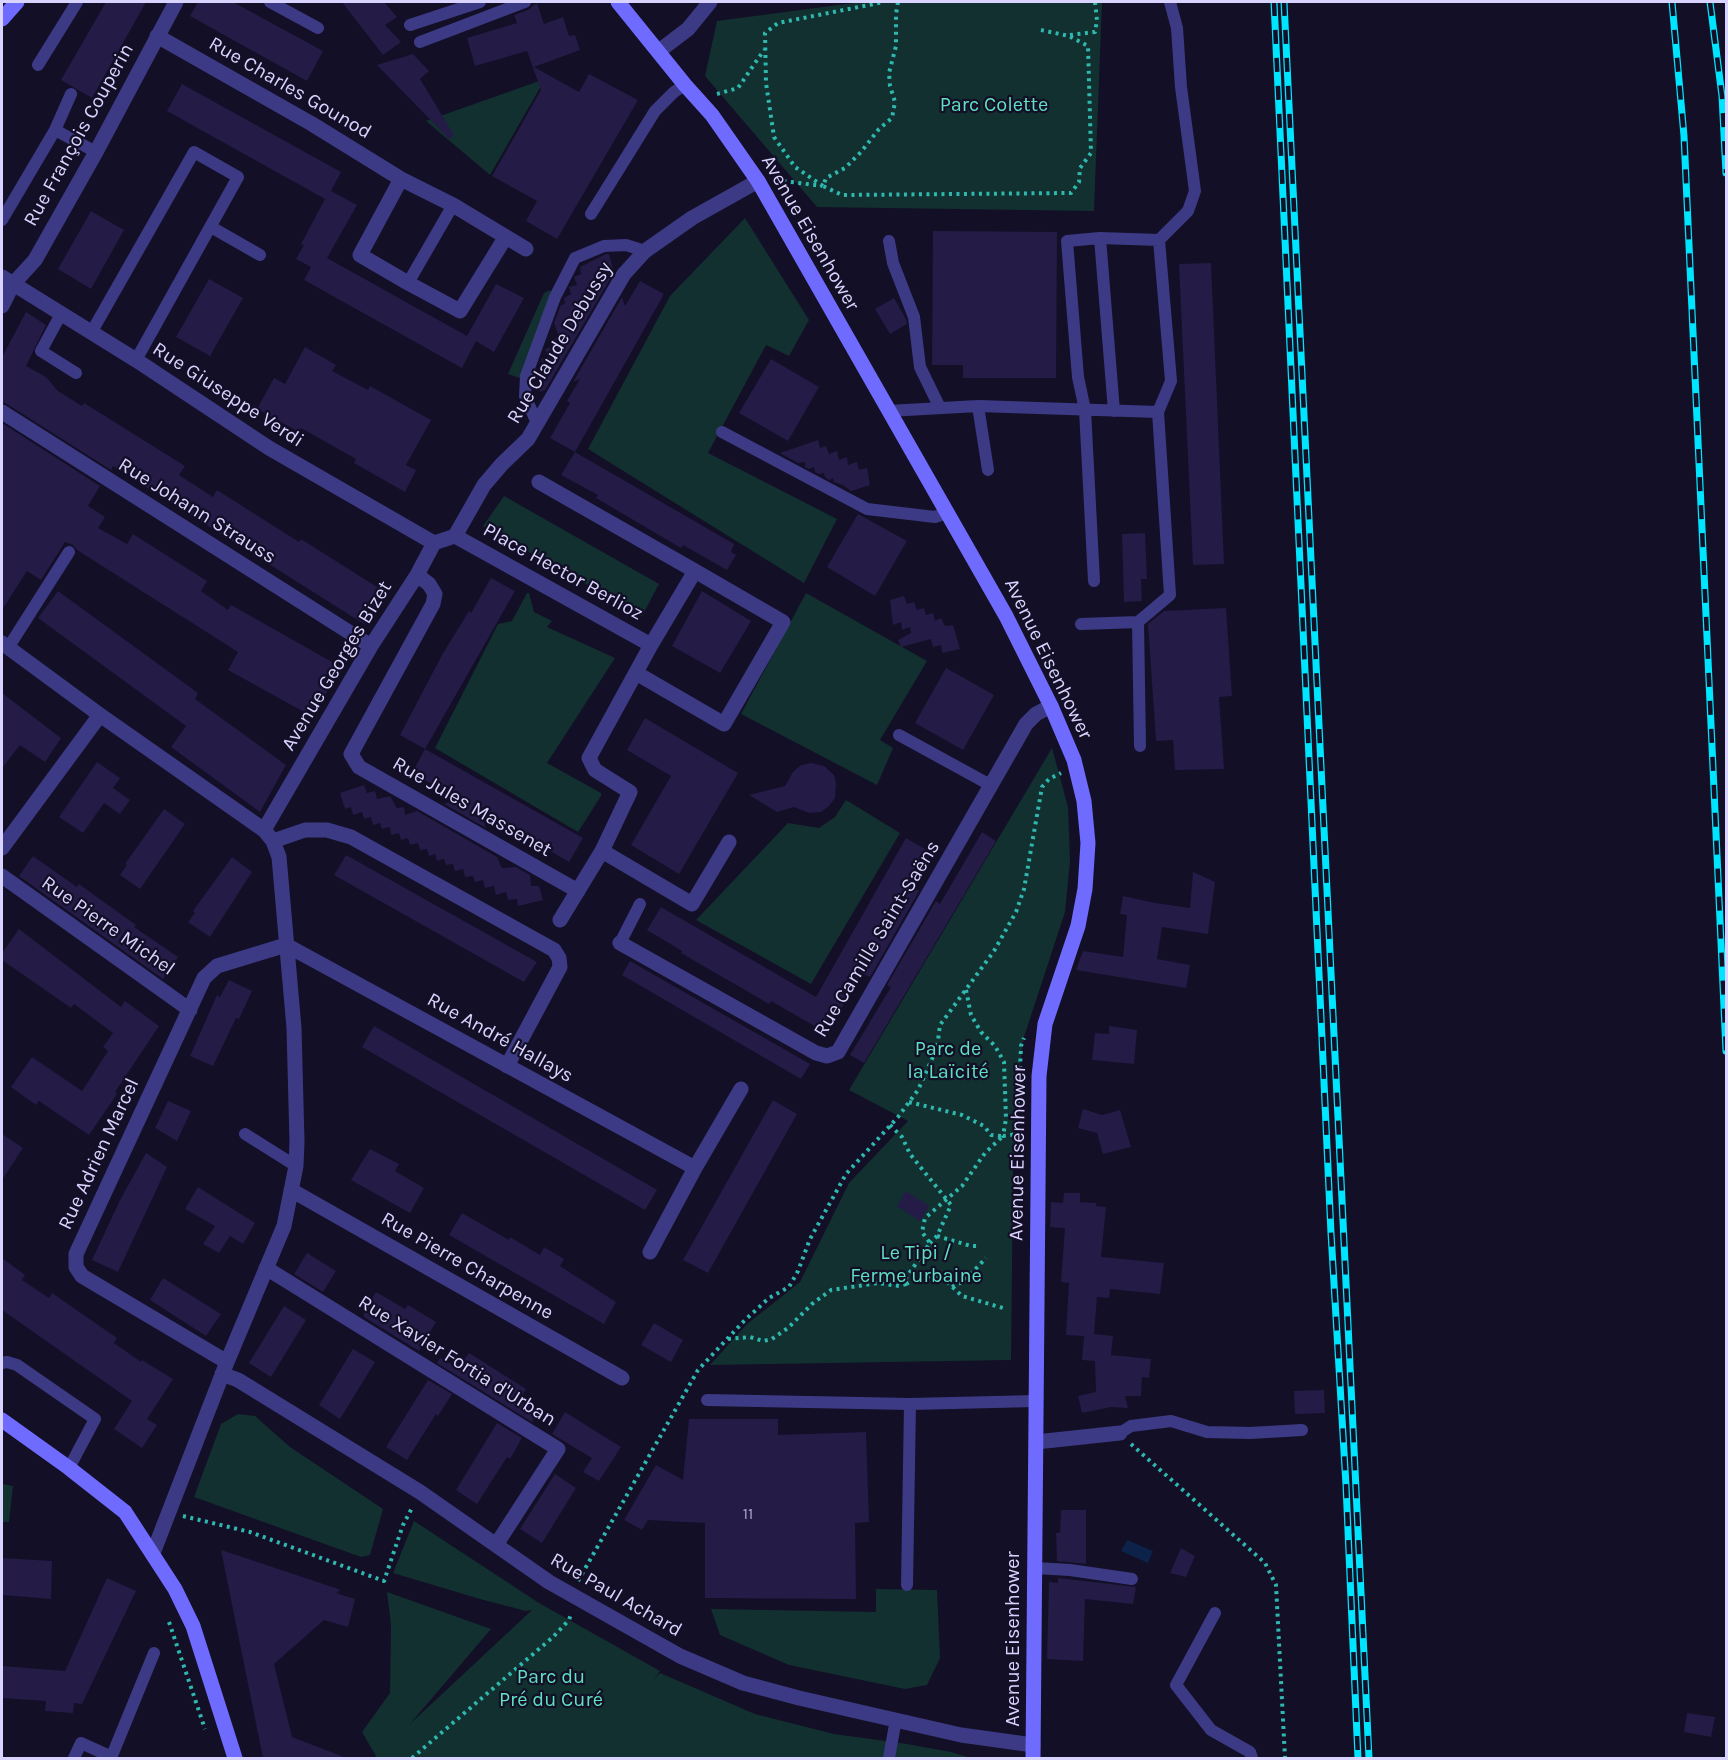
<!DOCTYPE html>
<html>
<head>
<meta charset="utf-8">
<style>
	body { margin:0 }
	#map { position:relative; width:1728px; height:1760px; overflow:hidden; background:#130f26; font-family:Karla,sans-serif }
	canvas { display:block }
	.frame { position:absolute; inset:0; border:3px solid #d9d4ff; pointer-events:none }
</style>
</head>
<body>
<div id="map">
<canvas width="1728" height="1760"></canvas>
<div class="frame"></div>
</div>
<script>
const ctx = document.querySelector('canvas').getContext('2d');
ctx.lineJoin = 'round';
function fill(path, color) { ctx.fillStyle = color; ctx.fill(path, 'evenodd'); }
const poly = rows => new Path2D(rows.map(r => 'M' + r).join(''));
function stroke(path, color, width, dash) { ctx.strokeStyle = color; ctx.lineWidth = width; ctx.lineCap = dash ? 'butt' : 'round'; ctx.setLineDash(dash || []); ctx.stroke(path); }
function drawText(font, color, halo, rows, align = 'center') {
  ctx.font = font + ' Karla,sans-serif'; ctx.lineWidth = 4.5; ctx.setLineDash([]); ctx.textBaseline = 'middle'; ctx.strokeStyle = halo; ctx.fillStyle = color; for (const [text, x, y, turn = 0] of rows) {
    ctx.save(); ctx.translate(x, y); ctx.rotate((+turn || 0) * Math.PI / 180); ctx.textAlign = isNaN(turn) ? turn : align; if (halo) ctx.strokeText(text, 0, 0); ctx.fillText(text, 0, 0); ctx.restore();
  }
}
fill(poly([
	[861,2,1102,2,1094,211,817,207,705,76,717,21],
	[545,79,490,175,426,121],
	[745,218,809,320,789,356,766,345,708,453,837,519,804,583,588,449,670,296],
	[550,290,552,294,520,378,508,374,544,293],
	[504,496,659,584,642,616,483,526],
	[527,593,529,593,534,612,552,621,547,627,615,658,547,763,601,793,601,796,578,832,435,748,498,624,512,621],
	[806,593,927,661,880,740,893,748,877,785,741,714],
	[1052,748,1068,807,1070,861,1065,912,1024,1037,1020,1063,1013,1173,1011,1360,710,1365,747,1324,800,1282,849,1183,908,1121,849,1090],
	[846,800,900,833,811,984,696,920,788,823,819,828,835,817],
	[238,1414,255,1416,290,1447,383,1509,370,1555,361,1557,194,1497,221,1424],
	[2,1484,13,1486,9,1522,2,1522],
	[414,1521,539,1603,660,1671,654,1679,660,1673,755,1714,834,1734,907,1744,951,1752,971,1758,373,1758,376,1756,362,1732,390,1693,391,1625,387,1592,491,1629,410,1724,532,1610,526,1611,480,1599,393,1573],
	[876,1589,937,1590,940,1658,927,1685,905,1689,789,1665,720,1635,711,1609,876,1612]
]), '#12302f');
fill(poly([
	[1127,1540,1153,1551,1148,1563,1121,1551]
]), '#0c2248');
fill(poly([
	[106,2,146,2,92,98,61,80],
	[198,2,233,2,323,51,307,81,190,16],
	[342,2,384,2,397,17,385,25,401,42,383,55],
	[537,3,544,24,563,17,569,36,575,35,580,50,534,67,579,92,589,74,638,100,557,239,526,221,537,201,492,176,541,90,527,51,475,66,467,38,517,23,514,15,528,10],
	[413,54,429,71,420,79,454,135,449,139,377,65],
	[182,84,341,172,331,191,357,205,327,258,467,336,496,284,524,298,494,352,476,341,462,368,304,280,311,267,296,259,304,245,301,244,325,199,167,111],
	[91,211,124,230,91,289,58,269],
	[933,231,1057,232,1056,378,963,378,963,365,932,365],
	[606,254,609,254,614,272,545,390,540,392,535,374,538,368,542,367,541,359,548,357,545,349,552,347,550,341,559,337,554,323,561,305,565,304,564,298,571,294,569,287,577,285,574,277,581,274,580,267],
	[1211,263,1224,564,1193,565,1179,264],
	[209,279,243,298,210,356,176,337],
	[640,281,664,294,575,452,550,438,570,403,567,401,580,379,573,382,622,297,625,306],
	[894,298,906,319,907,324,890,334,875,309],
	[26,312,46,325,26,366,46,377,58,391,82,406,84,403,185,466,179,475,213,497,217,490,299,542,301,539,385,592,364,624,113,466,111,470,7,404,2,402,2,357],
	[305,347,336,365,332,371,368,390,370,386,431,420,406,465,416,470,405,492,354,463,356,459,301,428,299,432,257,409,274,378,285,384],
	[771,359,819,387,788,441,739,413],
	[2,423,100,486,88,506,105,517,98,528,127,544,133,534,207,581,201,591,228,610,231,605,341,667,313,717,228,670,238,652,77,550,73,545,65,542,41,580,27,571,2,610],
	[818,440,820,448,826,446,829,454,837,451,839,460,847,457,848,465,857,462,859,470,867,468,870,485,851,491,843,485,834,482,833,478,829,480,825,477,824,473,819,474,815,472,814,467,809,469,805,467,805,462,798,463,780,453],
	[575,452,734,544,731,552,736,555,727,570,683,545,681,548,596,498,598,495,561,475],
	[858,514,907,541,875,596,827,567],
	[1145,533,1147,579,1141,579,1142,601,1124,602,1122,534],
	[491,578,515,591,425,749,400,735,442,655,469,611,471,613],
	[58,591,198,693,195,699,286,765,260,812,171,747,186,726,38,618],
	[702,591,751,621,720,673,672,646],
	[904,596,907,604,914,602,917,610,924,608,926,615,933,613,935,621,941,618,945,626,953,625,960,649,942,653,941,645,933,647,931,639,901,647,898,640,911,633,910,627,902,630,901,622,893,625,890,600],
	[1226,608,1232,696,1219,697,1224,769,1175,770,1173,740,1156,741,1148,624,1164,611],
	[946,668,994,695,963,750,915,723],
	[2,693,61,738,45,762,20,745,2,768],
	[645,718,738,773,679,874,631,845,671,776,627,750],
	[425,749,583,838,569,862,526,837,527,841,481,815,486,828,444,804,459,799,412,773],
	[97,762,120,778,113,788,130,800,120,814,104,803,83,833,59,817],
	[811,763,824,766,834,775,836,783,835,798,829,806,821,812,809,813,794,807,777,812,749,795,785,786,793,772,801,765],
	[364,785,367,793,375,791,377,799,390,796,397,808,404,807,405,815,417,811,497,857,502,868,516,867,530,875,531,886,539,886,543,900,518,906,517,899,508,900,506,892,496,895,494,886,485,888,483,880,475,882,473,876,465,877,463,869,455,871,453,864,446,865,444,859,437,861,435,854,429,856,427,849,420,850,418,843,410,845,408,838,401,840,399,833,391,835,390,827,382,829,380,823,373,825,371,817,364,819,362,812,353,815,351,807,345,809,340,793],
	[164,809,185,824,140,889,120,875,127,865,125,864],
	[982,832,996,841,864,1063,850,1055,891,987,887,985,936,901,940,904],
	[906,838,930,852,911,886,919,891,870,977,861,973,841,1009,837,1007,826,1026,818,1028,771,1001,769,1004,681,953,682,951,647,930,661,907,816,997],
	[346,855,537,962,524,982,334,875],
	[33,856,77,887,79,884,136,925,134,927,178,957,163,979,19,876],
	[232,857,252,872,210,937,188,922,195,913,193,911],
	[1193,872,1215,882,1208,934,1162,927,1157,959,1190,965,1186,988,1076,970,1083,951,1123,957,1127,915,1120,914,1123,896,1155,903,1190,908],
	[19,929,121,1007,125,1001,159,1026,115,1092,117,1094,89,1135,39,1101,36,1105,11,1087,32,1057,82,1091,108,1051,103,1047,113,1033,74,1004,71,1008,2,960,2,953],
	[630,961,810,1064,801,1079,622,975],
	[229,980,252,991,239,1019,236,1018,213,1066,190,1056,217,995,220,997],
	[374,1026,657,1190,645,1210,362,1047],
	[1109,1026,1137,1030,1134,1064,1092,1060,1095,1033,1109,1034],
	[773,1100,797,1114,708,1273,683,1260],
	[168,1101,191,1111,177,1141,155,1128],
	[1083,1109,1102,1115,1120,1110,1131,1147,1103,1154,1097,1133,1078,1128],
	[2,1134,23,1148,2,1180],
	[370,1149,399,1164,395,1171,424,1188,410,1213,351,1180],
	[146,1153,167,1167,118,1272,92,1260,120,1200],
	[198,1187,255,1223,243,1244,230,1236,219,1253,203,1244,215,1226,185,1209],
	[906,1191,929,1206,920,1221,897,1206],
	[1064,1193,1080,1193,1080,1202,1096,1203,1096,1206,1106,1207,1101,1257,1164,1263,1160,1294,1110,1289,1109,1298,1097,1297,1094,1334,1113,1336,1111,1355,1151,1359,1149,1378,1142,1377,1141,1396,1125,1396,1128,1408,1111,1407,1082,1413,1078,1396,1096,1392,1095,1361,1082,1360,1084,1336,1066,1335,1069,1283,1061,1282,1065,1228,1050,1227,1051,1202,1063,1203],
	[462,1213,509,1240,510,1237,540,1255,544,1247,564,1259,560,1266,616,1302,604,1324,449,1235],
	[307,1253,336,1271,323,1292,294,1274],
	[2,1258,25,1275,22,1280,49,1298,52,1293,117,1338,114,1343,141,1362,142,1360,173,1379,147,1419,157,1425,142,1448,114,1429,132,1401,2,1310],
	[163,1278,221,1314,206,1336,150,1300],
	[376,1292,405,1309,408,1305,436,1322,419,1351,364,1317,364,1312],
	[284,1306,306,1320,271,1377,249,1363],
	[654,1323,683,1340,671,1362,641,1345],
	[353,1349,375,1362,340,1419,319,1405],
	[469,1353,526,1389,521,1398,539,1410,532,1422,437,1363,440,1358,458,1368],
	[428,1380,452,1394,438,1416,436,1414,407,1460,386,1447],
	[1324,1390,1325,1413,1295,1414,1294,1391],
	[565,1412,621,1447,599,1481,583,1472,592,1458,552,1434],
	[689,1419,778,1419,778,1435,866,1432,869,1522,855,1523,856,1599,705,1598,705,1523,648,1520,642,1530,624,1520,656,1465,683,1480],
	[497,1423,522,1438,510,1459,507,1457,477,1504,456,1490],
	[555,1474,576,1488,542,1543,520,1529],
	[1061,1510,1086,1510,1086,1564,1057,1561,1056,1533,1060,1533],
	[1181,1548,1195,1556,1186,1577,1170,1573],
	[221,1550,341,1590,336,1593,355,1599,348,1627,324,1620,274,1664,292,1737,344,1757,344,1758,263,1758],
	[2,1558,52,1561,51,1599,2,1595],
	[107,1578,136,1591,82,1704,74,1703,73,1713,45,1711,46,1701,2,1698,2,1666,65,1671],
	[1058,1578,1136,1587,1133,1604,1085,1599,1083,1661,1047,1659,1049,1582,1058,1583],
	[1687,1713,1715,1717,1711,1737,1684,1732]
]), '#241b47');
stroke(poly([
	[898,2,896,14,896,46,889,73,890,86,895,102,892,118,879,129,861,152,845,168,826,178,823,186,842,195,1071,193,1079,182,1080,168,1091,153,1088,46,1069,36,1041,30],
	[1070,35,1095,32,1097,20,1095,2],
	[717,94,738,88,764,50],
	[776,180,822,186],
	[823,186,795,167,774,137,766,83,765,33,778,23,884,2],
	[966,990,971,1015,981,1032,995,1046,1004,1062,1006,1119,1003,1136,1018,1134],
	[1020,1069,1021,1046,1024,1038],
	[909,1102,962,1115,984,1126,991,1135,1002,1136],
	[890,1125,902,1137,910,1154,951,1205,937,1236,930,1243],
	[1019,1156,1016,1134,1019,1082],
	[937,1236,971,1246,979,1246],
	[906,1284,921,1277,941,1276,962,1296,1003,1308],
	[952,1287,964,1281,986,1258],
	[728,1339,750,1337,763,1341,772,1339,788,1328,812,1304,831,1290,878,1283,899,1286,906,1284,906,1278,930,1243,922,1232,925,1218,962,1186,985,1153,1003,1136],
	[1131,1444,1265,1563,1276,1585,1285,1758],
	[183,1516,250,1532,384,1581,403,1525,413,1506],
	[578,1581,698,1370,744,1321,769,1298,789,1287,798,1271,810,1239,846,1174,898,1117,918,1090,937,1048,940,1025,994,951,1016,912,1024,889,1042,787,1049,779,1061,773],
	[169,1622,205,1729],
	[412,1758,553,1637,569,1620,571,1614]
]), '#2fb8b0', 4, [3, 4.5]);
stroke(poly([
	[270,2,318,28],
	[410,25,480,2],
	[420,42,525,2],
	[38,65,77,2],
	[55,130,71,94],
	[591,214,655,111,674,92,685,85],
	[2,220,55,130,96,152],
	[211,227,260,255],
	[1100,238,1159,240,1171,381,1158,412],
	[1159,240,1188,211,1195,191,1181,87,1177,28,1170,2],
	[889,241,893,263,914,317,920,367,940,408],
	[408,283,453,205],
	[61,314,41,351,76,373],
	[91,333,194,152,238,177,136,360],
	[978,406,988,470],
	[888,411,978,406,1158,412,1170,595,1138,622,1140,746],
	[537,423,525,396,526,376,555,297,575,258,604,246,626,245,645,251],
	[722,432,867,509,935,517,946,513],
	[1094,581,1085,410,1078,377,1067,241,1100,238,1114,411],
	[1081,624,1138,622],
	[8,648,69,552],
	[899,735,992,786],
	[620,943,640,904],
	[245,1134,296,1166],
	[2,1363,7,1362,17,1365,95,1419,69,1468],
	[707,1400,910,1404],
	[1120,1433,1131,1426,1171,1421,1207,1432,1250,1433,1302,1430],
	[1035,1568,1070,1570,1132,1579],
	[907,1585,910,1404,1036,1401],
	[1215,1613,1176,1685,1211,1730,1250,1752,1252,1758],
	[74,1758,81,1743,112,1757],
	[111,1758,154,1653],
	[889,1758,896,1719]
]), '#3d3a85', 12);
stroke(poly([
	[157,36,312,124,401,179,453,205,526,249],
	[659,51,688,29,710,2],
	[401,179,360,255,408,283,460,311,505,238],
	[2,277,136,360,269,448,434,543],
	[2,306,13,284,35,260,96,152,176,2],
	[2,412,371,646],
	[539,482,695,571],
	[455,536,651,645,589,758,595,770,630,792,602,851,560,920],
	[455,536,484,485,502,464,528,439,624,274,645,251,692,218,758,181],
	[417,575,429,584,435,594,433,604,351,754,359,767,578,891],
	[2,643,100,715,264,830,273,841,279,857,294,1028,297,1142,296,1166,284,1226,227,1362,153,1553],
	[636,673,724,724,783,622,695,571,651,645],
	[264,830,371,646,417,575,434,543,455,536],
	[273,841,305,830,327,830,351,837,554,950,559,958,560,967,507,1066],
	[2,848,100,715],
	[602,851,692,904,729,842],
	[2,876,190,1010],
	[620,943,816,1053,827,1056,838,1052,1026,724,1036,714,1051,706],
	[291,1190,622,1378],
	[650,1252,695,1168],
	[266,1268,558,1449,496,1545],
	[227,1362,82,1276,76,1267,76,1254,204,978,217,966,286,945,695,1168,741,1089],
	[222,1374,238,1380,420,1492,549,1582,680,1656,743,1683,799,1698,961,1735,1033,1745],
	[1036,1442,1120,1433]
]), '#3d3a85', 15);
stroke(poly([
	[618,2,685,85,712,115,758,181,1006,616,1051,706,1074,760,1084,801,1088,843,1085,889,1078,926,1045,1024,1039,1076,1033,1758],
	[2,19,17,2],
	[2,1420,69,1468,125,1512,175,1589,193,1626,235,1758]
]), '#6f6bff', 15);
const rail = poly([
	[1274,2,1331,1233,1346,1485,1358,1758],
	[1284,2,1369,1758],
	[1672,2,1684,136,1726,1051],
	[1710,2,1722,96,1726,173]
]);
stroke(rail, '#00e5ff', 7);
stroke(rail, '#130f26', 4.5, [14]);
drawText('16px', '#aca6d1', null, [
	["11",748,1514]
]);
drawText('20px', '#d9d4ff', '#130f26', [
	["Rue Charles Gounod",290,88,30],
	["Rue François Couperin",79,135,-61],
	["Avenue Eisenhower",810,233,60],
	["Rue Claude Debussy",560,343,-59],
	["Rue Giuseppe Verdi",228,395,33],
	["Rue Johann Strauss",197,511,32],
	["Place Hector Berlioz",563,572,29],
	["Avenue Eisenhower",1048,659,64],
	["Avenue Georges Bizet",337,666,-59],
	["Rue Jules Massenet",472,807,30],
	["Rue Pierre Michel",108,926,35],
	["Rue Camille Saint-Saëns",877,939,-59],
	["Rue André Hallays",500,1038,29],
	["Avenue Eisenhower",1018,1153,-89],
	["Rue Adrien Marcel",99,1154,-65],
	["Rue Pierre Charpenne",467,1266,30],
	["Rue Xavier Fortia d'Urban",457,1361,32],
	["Rue Paul Achard",616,1595,30],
	["Avenue Eisenhower",1013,1639,-90]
]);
drawText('20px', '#5fe0c0', '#130f26', [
	["Parc Colette",994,105],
	["Parc de",948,1049],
	["la Laïcité",948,1072],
	["Le Tipi /",916,1253],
	["Ferme urbaine",916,1276],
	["Parc du",551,1677],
	["Pré du Curé",551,1700]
]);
</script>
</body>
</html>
